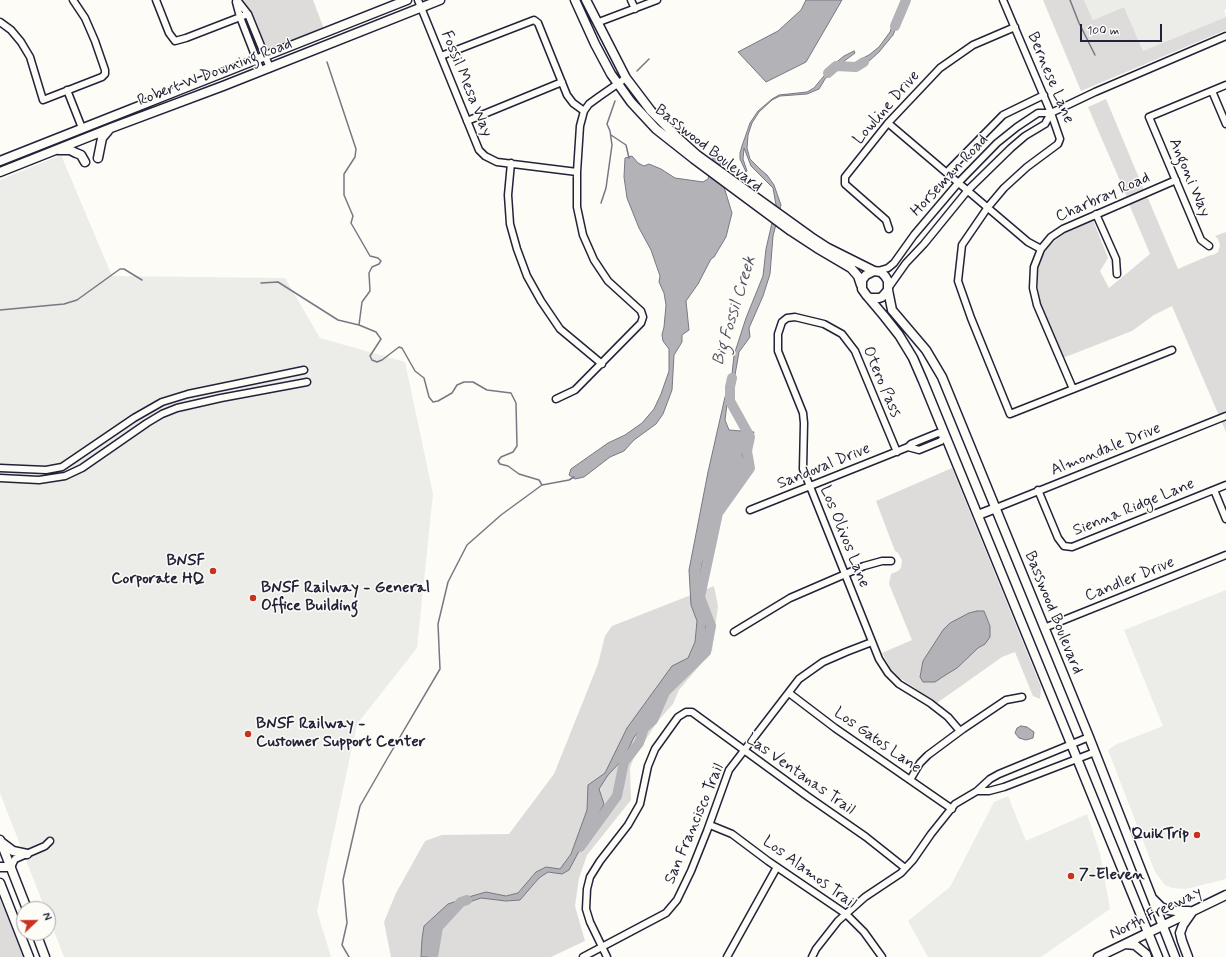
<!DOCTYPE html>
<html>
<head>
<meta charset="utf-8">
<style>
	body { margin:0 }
	#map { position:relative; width:1226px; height:957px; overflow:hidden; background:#fdfcf7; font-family:Mynerve,sans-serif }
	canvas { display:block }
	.north { position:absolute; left:16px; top:901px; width:40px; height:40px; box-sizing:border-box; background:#fdfcf7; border:1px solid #a5a5ac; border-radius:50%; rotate:68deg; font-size:11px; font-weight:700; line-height:16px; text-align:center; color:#22223b }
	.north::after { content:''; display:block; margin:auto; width:14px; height:18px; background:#c8321e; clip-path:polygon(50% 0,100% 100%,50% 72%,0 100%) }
	.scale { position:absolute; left:1080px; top:24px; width:82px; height:18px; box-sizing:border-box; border:2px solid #22223b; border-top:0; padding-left:5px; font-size:12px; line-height:14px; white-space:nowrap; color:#22223b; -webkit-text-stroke:3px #fdfcf7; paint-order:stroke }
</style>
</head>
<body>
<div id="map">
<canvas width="1226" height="957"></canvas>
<div class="north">N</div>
<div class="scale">100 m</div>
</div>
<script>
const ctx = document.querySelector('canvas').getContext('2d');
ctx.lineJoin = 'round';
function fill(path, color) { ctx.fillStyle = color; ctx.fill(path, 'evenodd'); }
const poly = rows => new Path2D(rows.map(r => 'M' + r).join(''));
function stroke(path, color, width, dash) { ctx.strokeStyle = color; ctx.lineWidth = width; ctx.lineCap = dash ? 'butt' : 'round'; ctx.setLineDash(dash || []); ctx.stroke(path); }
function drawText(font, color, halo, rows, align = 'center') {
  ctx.font = font + ' Mynerve,sans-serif'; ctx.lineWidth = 3; ctx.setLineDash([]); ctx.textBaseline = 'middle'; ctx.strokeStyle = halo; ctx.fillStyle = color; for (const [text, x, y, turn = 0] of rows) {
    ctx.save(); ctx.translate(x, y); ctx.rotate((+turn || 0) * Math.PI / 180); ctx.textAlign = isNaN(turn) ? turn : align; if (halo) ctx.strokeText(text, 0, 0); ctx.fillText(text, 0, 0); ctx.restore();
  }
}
fill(poly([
	[1084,0,1226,0,1226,9,1224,10,1226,17,1143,52,1124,7,1093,20],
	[61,155,112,276,285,278,320,338,405,362,433,494,417,648,357,724,317,911,331,957,64,957,48,916,48,909,45,909,0,793,0,180],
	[1226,590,1226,879,1186,889,1172,888,1165,885,1155,872,1108,750,1117,744,1163,726,1124,630],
	[1008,796,1026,841,1087,814,1100,853,1110,909,1041,957,928,957,908,921,950,887,994,802]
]), '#ecece9');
fill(poly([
	[243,0,313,0,324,29,271,50,267,49,264,45,251,13],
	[1043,0,1084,0,1093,20,1124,7,1143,51,1226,17,1226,30,1081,91],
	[1106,99,1144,190,1127,197,1088,107],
	[1147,196,1178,269,1208,256,1215,254,1218,252,1220,245,1218,239,1215,236,1226,232,1226,432,1172,306,1154,315,1132,331,1063,358,1039,299,1037,273,1042,257,1049,245,1064,234,1093,220,1108,258,1100,271,1109,288,1150,254,1129,204],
	[952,468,1041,687,1040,699,1033,696,1015,652,1002,657,937,703,900,678,891,669,882,653,912,640,889,584,891,574,898,571,901,568,902,560,898,553,895,551,876,501],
	[714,586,718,606,712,651,679,690,673,704,657,722,633,760,630,768,631,800,587,855,579,878,575,906,585,941,551,957,391,957,384,922,396,893,425,841,442,835,509,834,554,774,598,664,605,636,612,626],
	[0,899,10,924,23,957,0,957]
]), '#dddcdb');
const water = poly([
	[806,0,842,0,806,62,766,82,738,52,778,31,801,10,806,0],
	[899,13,901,16,893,35,879,52,868,62,857,70,851,69,859,60,869,55,879,47,890,32,895,18,899,13],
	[854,51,855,53,839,65,825,79,819,89,807,94,780,96,772,100,759,112,752,123,748,135,747,148,750,159,760,169,767,175,774,185,781,205,773,236,770,274,763,296,749,328,750,337,739,352,735,375,727,404,725,420,729,430,754,432,752,439,747,444,742,455,748,466,742,472,738,483,717,520,702,564,697,601,706,621,705,651,699,658,665,690,654,707,648,722,634,737,624,758,608,775,599,789,604,804,569,870,562,874,548,872,539,878,520,900,506,901,481,898,469,902,448,911,436,927,431,946,431,957,421,957,422,939,424,926,448,904,472,896,486,892,506,896,518,893,536,872,546,867,560,869,571,854,587,810,588,785,605,773,627,728,672,666,688,658,695,642,697,621,691,605,689,570,708,472,725,397,732,374,734,355,746,318,763,276,766,249,776,205,773,188,751,166,744,148,743,159,747,171,746,172,740,159,740,153,742,146,750,123,758,111,772,99,779,95,807,92,814,88,833,65,844,56,854,51],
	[714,154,719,154,724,187,732,213,726,237,714,257,711,259,698,284,686,301,689,330,682,335,682,342,674,355,672,390,663,414,656,424,634,440,624,451,610,457,584,477,575,479,569,475,571,469,608,443,625,435,642,423,654,409,661,394,669,371,669,349,663,341,662,335,664,327,666,305,664,293,659,282,660,276,651,250,639,228,627,198,624,177,625,158,632,156,638,163,644,166,649,164,661,169,675,178,703,182,708,179,714,154],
	[977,611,984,611,990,626,990,637,985,644,978,648,957,668,944,676,935,682,923,682,920,677,923,661,943,630,950,623,969,613,977,611],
	[1021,726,1027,727,1034,732,1033,738,1026,740,1019,738,1015,733,1017,728,1021,726]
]);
fill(water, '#b2b2b7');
stroke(water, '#787885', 1);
stroke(poly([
	[1070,0,1079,23,1095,55],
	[327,62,356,149,355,157,344,174,344,195,353,216,351,223,370,256,378,258,381,261,379,264,372,267,369,273,370,291,362,302,359,325],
	[637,71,649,59],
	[611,135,626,145,629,158],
	[601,203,606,188,612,145,610,131,607,124,615,101],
	[261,283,278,282,338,320,359,325,376,332,381,339,370,356,372,360,377,362,382,360,399,347,402,348,415,371,424,378,429,397,433,402,438,401,452,393,457,385,464,382,473,382,487,390,511,393,516,403,517,446,513,452,501,457,498,461,500,464,508,466,519,474,539,480,542,485],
	[0,310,64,304,77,300,120,269,124,269,142,280],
	[349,957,342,945,347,923,343,880,360,806,387,759,440,669,438,624,448,582,467,545,501,515,542,485,569,480,574,477]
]), '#787885', 1.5);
stroke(poly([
	[895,26,906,0],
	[828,73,836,66,856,67,864,62],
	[580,847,617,796,624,762,639,743,644,728,653,720,665,692,706,652,711,626,700,597,718,513,750,468,747,451,750,437,730,401,730,387,732,378],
	[433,957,438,927,461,902,467,900]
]), '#b2b2b7', 10);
const minor = poly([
	[156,0,169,33,175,41,186,38,248,14],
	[237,0,248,14,270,68],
	[418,0,479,150,485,156,497,162,577,172],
	[631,0,635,9],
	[1003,0,1051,113,1060,139,1058,144,1027,167,1004,188,988,207,962,245,958,281,971,318,1010,414,1172,350],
	[236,2,240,17,261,71],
	[0,22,11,30,21,42,30,57,43,100,102,77,105,74,105,70,95,41,85,18,73,0],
	[599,22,657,0],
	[441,56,534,20,538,23,567,95,573,103,584,111],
	[67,90,82,128],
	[1212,91,1226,124],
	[467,121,562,82],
	[888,123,1028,242,1041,249],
	[511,163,508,195,510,224,517,249,527,276,541,301,560,329,602,364],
	[947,172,1003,115,1044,95],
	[1096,214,1116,259,1117,274],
	[889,229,886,220,845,184,845,177,888,123,940,68,973,45,1015,27],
	[1209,246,1201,240,1149,117,1226,85],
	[878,271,888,268,894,263,914,235,959,182,997,143,1017,127,1038,113,1051,113,1095,92,1226,36],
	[889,287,906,263,924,244,968,190,1011,148,1025,136,1045,124,1051,113],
	[1073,389,1037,305,1033,288,1034,267,1041,249,1051,237,1063,229,1176,180],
	[556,399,575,390,641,323,643,317,641,311,608,281,594,260,583,235,577,207,577,172,580,126,584,111,589,104,600,96,626,78],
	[938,433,945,435,941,441,919,450,908,447,911,444,938,433],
	[897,452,855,351,842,334,824,324,795,317,787,318,782,322,778,334,778,351,803,413,804,423,803,469,879,659,888,673,899,684,930,703,948,717,960,731],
	[0,468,46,470,62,467,134,418,162,402,188,394,304,370],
	[0,478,39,480,65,476,82,468,147,423,162,414,177,408,221,398,307,382],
	[1038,490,1058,538,1064,546,1072,547,1226,485],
	[1214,490,1226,519],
	[996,508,1226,416],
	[750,510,908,447],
	[1044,628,1226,555],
	[734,632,790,598,864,566,882,561,891,561],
	[789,693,835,728,952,809],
	[910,780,920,763,928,755,963,729,1006,700,1022,697],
	[977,791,989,791,1004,787,1095,752],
	[710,825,732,834,768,861,846,914,864,932,882,957],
	[11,867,15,859,45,846,50,841],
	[583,957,666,913,677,900,691,871,707,831,729,770,799,679,823,662,846,652,872,642],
	[607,957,590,922,586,909,587,889,590,877,600,861,628,825,640,804,648,766,655,749,678,717,686,712,692,712,807,796,866,837,905,868],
	[727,957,777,867],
	[812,957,816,949,838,921,865,897,901,873,913,860,931,834,955,804,977,791,990,779,999,774,1089,737]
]);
const major = poly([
	[575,0,595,44,611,74,631,102,656,129,694,159,791,231,817,248,851,268,858,276,861,285],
	[586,0,626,78,651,111,678,138,697,155,811,237,828,248,874,271],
	[59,150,70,150,76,153,81,155,85,162],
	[98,158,102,138,108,131],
	[0,161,407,0],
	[0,172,111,128,223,86,440,0],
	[888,290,882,297,879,298,870,298,867,296,862,289,862,280,866,275,874,271,881,272,885,276,888,281,888,290,892,310,926,350,942,377,1089,737,1175,957],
	[868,297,884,316,899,335,913,358,923,381,1158,957],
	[978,515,996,508],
	[0,840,27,909],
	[1,842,13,851,27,854],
	[0,867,11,867],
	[0,883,29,957],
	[1153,899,1161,907,1168,910,1176,911,1189,911],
	[36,933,45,957],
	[1126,944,1135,945,1146,954,1147,957],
	[1098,957,1226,895],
	[1188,957,1182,941,1180,933,1183,925,1192,912]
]);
stroke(minor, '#22223b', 9);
stroke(major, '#22223b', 11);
stroke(minor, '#fdfcf7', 6);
stroke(major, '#fdfcf7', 8);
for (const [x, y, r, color] of [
	[213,571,4,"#c8321e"],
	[253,598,4,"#c8321e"],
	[248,734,4,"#c8321e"],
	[1197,835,4,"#c8321e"],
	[1071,876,4,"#c8321e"]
]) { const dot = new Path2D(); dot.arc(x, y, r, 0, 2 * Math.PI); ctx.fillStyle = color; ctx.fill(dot); stroke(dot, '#fdfcf7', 1.5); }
drawText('16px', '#22223b', '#fdfcf7', [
	["Robert W Downing Road",215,73,-21],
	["Bernese Lane",1050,78,67],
	["Fossil Mesa Way",466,84,68],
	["Lowline Drive",887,108,-49],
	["Basswood Boulevard",708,149,38],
	["Horseman Road",950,176,-47],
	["Angoni Way",1189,178,67],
	["Charbray Road",1103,198,-24],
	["Otero Pass",881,382,67],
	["Almondale Drive",1106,450,-22],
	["Sandoval Drive",824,467,-22],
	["Sienna Ridge Lane",1134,508,-22],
	["Los Olivos Lane",844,537,68],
	["Candler Drive",1130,580,-22],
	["Basswood Boulevard",1053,613,68],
	["Los Gatos Lane",877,741,35],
	["Las Ventanas Trail",800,775,35],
	["San Francisco Trail",695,824,-67],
	["Los Alamos Trail",809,873,36],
	["North Freeway",1156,914,-26]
]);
drawText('bold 16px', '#22223b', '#fdfcf7', [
	["BNSF",205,562,"right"],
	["Corporate HQ",205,580,"right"],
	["BNSF Railway - General",261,589],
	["Office Building",261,607],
	["BNSF Railway -",256,725],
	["Customer Support Center",256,743],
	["QuikTrip",1189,835,"right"],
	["7-Eleven",1079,876]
], 'left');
drawText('italic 17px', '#545466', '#fdfcf7', [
	["Big Fossil Creek",735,311,-73]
]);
</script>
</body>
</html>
